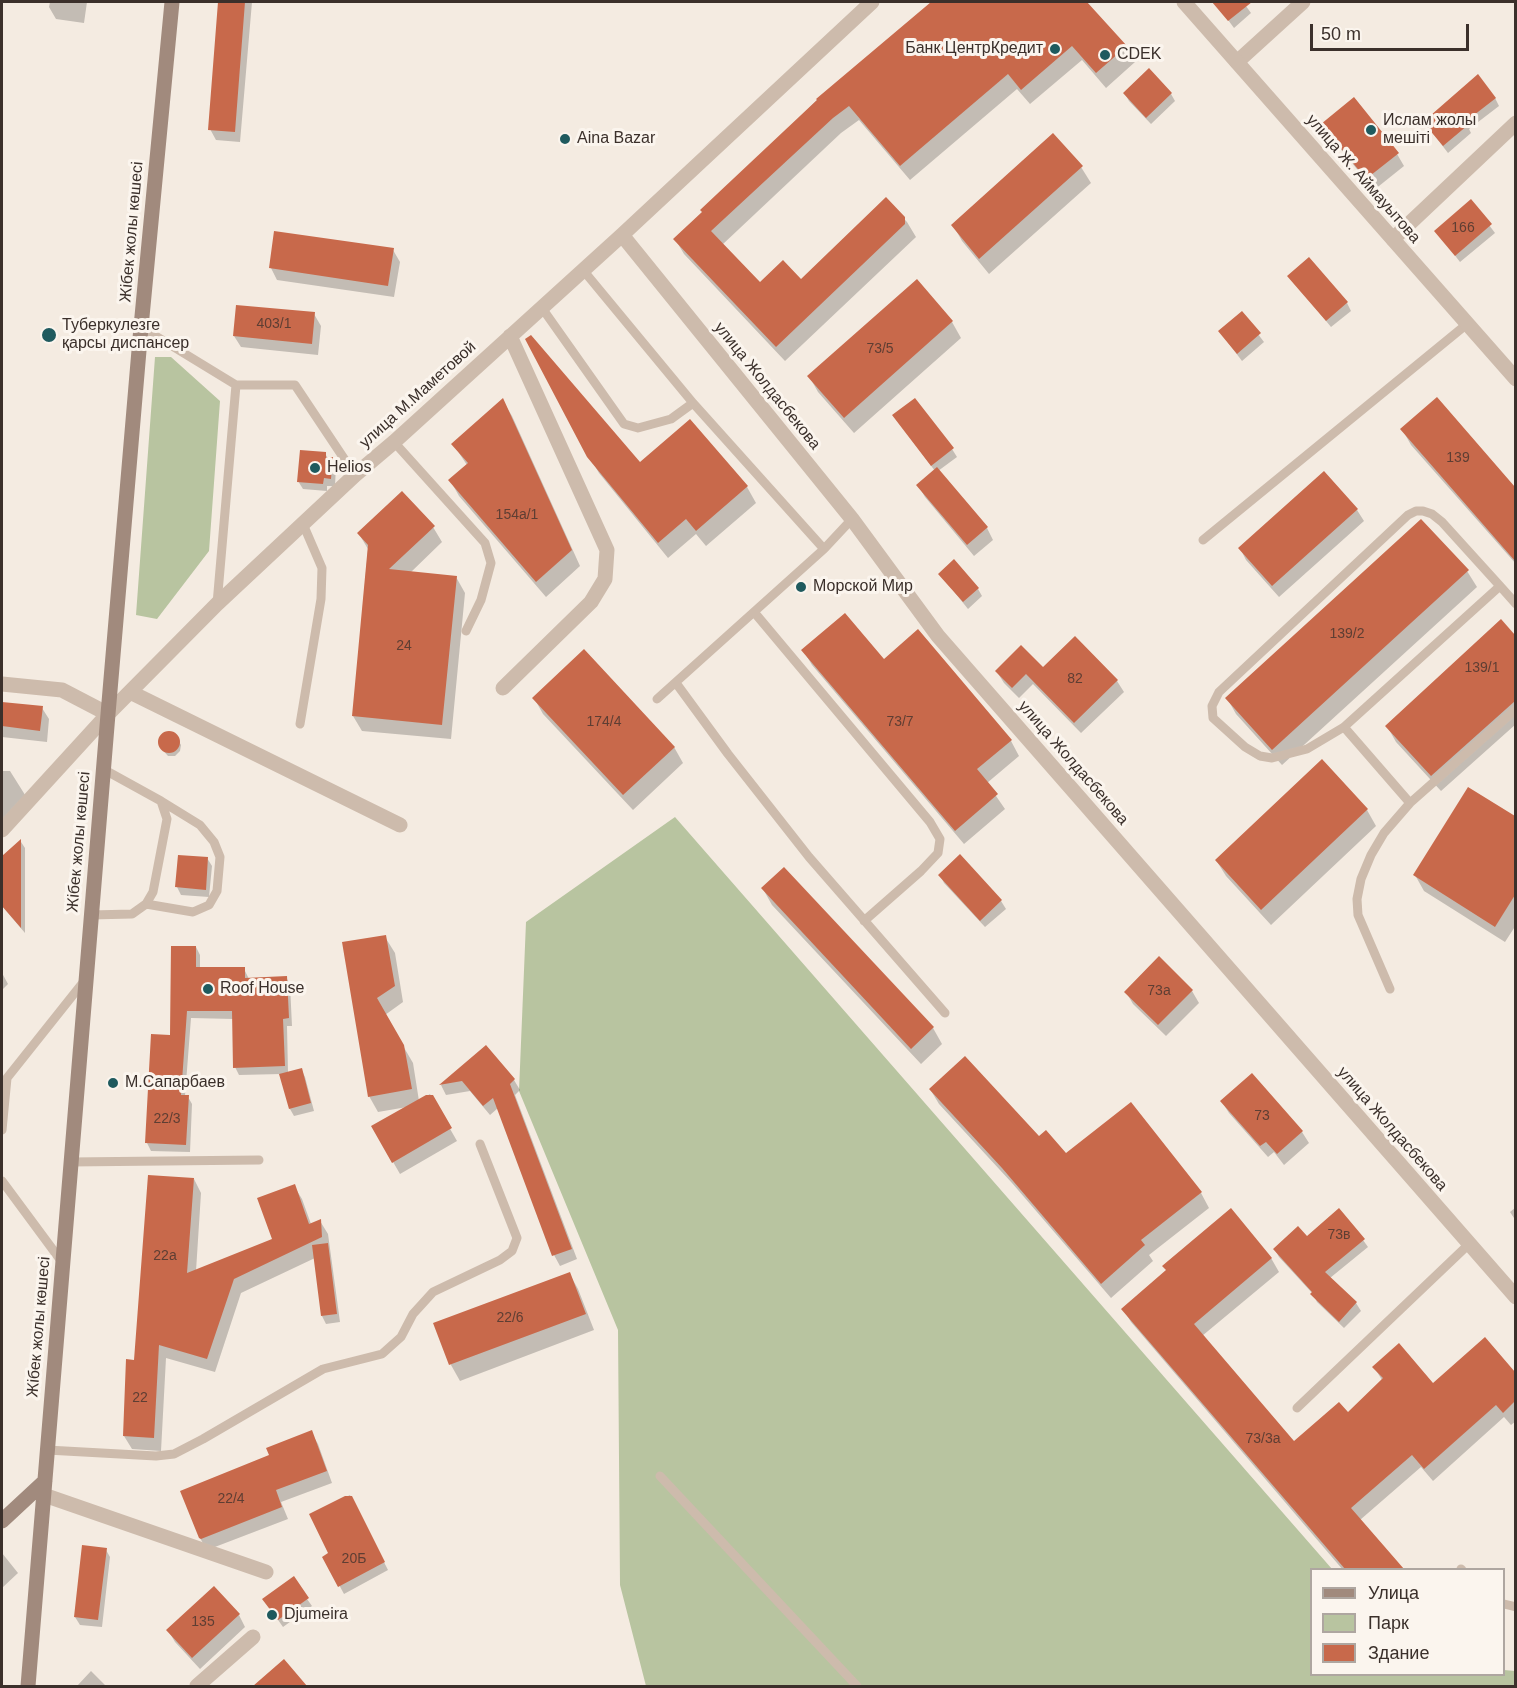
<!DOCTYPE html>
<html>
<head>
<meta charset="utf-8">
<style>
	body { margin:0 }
	#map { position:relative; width:1517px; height:1688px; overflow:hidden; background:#f4ebe1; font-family:Arial,sans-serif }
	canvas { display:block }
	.frame { position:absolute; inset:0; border:3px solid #3b302b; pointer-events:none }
	.legend { position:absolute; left:1310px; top:1568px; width:195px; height:108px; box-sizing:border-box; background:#fbf5ee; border:2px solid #aea6a0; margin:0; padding:8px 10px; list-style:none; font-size:18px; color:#3b302b }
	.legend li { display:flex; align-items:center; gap:12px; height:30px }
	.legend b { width:30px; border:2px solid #aea6a0 }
	.scale { position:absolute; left:1310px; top:24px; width:159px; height:27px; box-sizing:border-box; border:3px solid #3b302b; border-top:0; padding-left:8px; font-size:18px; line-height:21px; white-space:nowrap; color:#3b302b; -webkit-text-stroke:4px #fbf5ee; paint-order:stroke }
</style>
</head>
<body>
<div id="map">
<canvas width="1517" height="1688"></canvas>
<div class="frame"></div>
<ul class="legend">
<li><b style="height:8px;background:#a18a7d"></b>Улица</li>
<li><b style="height:16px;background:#b8c4a0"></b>Парк</li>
<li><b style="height:16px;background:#c8694b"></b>Здание</li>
</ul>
<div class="scale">50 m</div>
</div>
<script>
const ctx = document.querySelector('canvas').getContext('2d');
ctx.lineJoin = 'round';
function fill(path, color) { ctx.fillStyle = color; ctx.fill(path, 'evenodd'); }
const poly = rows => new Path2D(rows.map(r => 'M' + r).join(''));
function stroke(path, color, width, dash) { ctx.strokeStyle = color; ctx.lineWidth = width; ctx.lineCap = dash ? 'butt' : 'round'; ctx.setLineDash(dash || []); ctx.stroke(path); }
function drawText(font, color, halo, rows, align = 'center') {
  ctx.font = font + ' Arial,sans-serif'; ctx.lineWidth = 6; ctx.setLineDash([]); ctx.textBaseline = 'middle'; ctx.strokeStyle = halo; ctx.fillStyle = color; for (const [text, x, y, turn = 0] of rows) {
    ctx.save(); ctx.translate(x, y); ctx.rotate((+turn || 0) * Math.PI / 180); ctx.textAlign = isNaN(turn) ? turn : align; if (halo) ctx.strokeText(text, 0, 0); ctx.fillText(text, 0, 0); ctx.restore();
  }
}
fill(poly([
	[155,357,171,357,220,401,209,551,157,619,136,615],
	[675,817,1332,1569,1312,1570,1312,1674,1504,1674,1504,1670,1515,1671,1515,1686,646,1686,620,1585,618,1330,519,1091,526,922]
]), '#b8c4a0');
fill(poly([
	[50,2,87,2,84,23,56,19,49,7],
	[220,2,252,2,240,142,216,140,210,129],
	[933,2,1085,2,1126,47,1135,62,1106,88,1082,60,1030,104,1017,89,910,180,859,120,841,133,722,245,759,284,801,281,886,200,907,222,916,237,785,361,684,254,675,239,818,99],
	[1221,2,1243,2,1251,13,1234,28,1217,5],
	[1125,94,1171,94,1175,101,1151,124,1129,101],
	[1495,98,1499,106,1469,129,1471,133,1448,153,1425,123],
	[1323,124,1397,154,1404,166,1374,190,1330,136],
	[1081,167,1091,183,989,274,962,241,953,225],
	[1471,201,1495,233,1460,262,1436,231],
	[393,250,400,262,394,297,277,280,271,268],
	[1289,276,1347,303,1351,311,1331,327],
	[917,282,952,322,961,338,854,433,818,392,809,376],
	[1242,313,1264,342,1242,361,1220,332],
	[314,314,321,326,318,355,241,347,234,336],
	[1436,399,1516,490,1516,564,1411,445,1402,429],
	[503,401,512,416,580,566,546,597,459,496,450,480,467,465,453,444],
	[894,416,952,449,957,457,938,471,987,528,993,540,974,556,925,497,918,485,935,471],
	[325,454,328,458,332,459,336,466,335,486,327,486,327,491,303,489,298,481],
	[589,456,640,464,747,487,756,503,706,546,696,534,668,558,599,473],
	[1357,510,1364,521,1279,597,1246,560,1240,548],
	[433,527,442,542,410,573,456,577,465,593,451,739,362,731,353,716,368,549,359,534],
	[1467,571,1477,587,1282,765,1236,714,1227,698],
	[940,574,978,589,982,596,968,609],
	[1501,621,1516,637,1516,724,1441,791,1396,742,1387,726],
	[918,631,1011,741,1019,756,987,783,1005,809,964,844,812,665,803,650,883,661],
	[1043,669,1117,681,1124,692,1081,733,1033,684,1019,698,1004,683,997,672],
	[534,698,674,747,683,763,633,810,543,714],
	[2,703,42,708,49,719,47,742,2,737],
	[169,733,175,735,181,745,180,751,175,756,168,756,161,748,160,741,163,735],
	[2,771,10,771,27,798,2,821],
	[1469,789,1516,818,1516,925,1505,942,1424,891,1415,875],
	[1367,810,1376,826,1271,925,1226,876,1216,860],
	[21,842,25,848,25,933,2,906,2,858],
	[960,856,1001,901,1006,909,985,927,944,883,940,875],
	[207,858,212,866,209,897,181,895,177,887],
	[784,869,933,1028,942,1044,921,1064,772,905,763,889],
	[385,937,395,953,403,1002,385,1015,413,1063,419,1101,430,1094,457,1141,400,1174,373,1127,407,1107,378,1112,369,1096,344,944],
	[196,947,200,955,200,969,244,969,249,979,286,977,290,985,292,1026,287,1026,288,1073,301,1069,305,1077,314,1111,294,1116,290,1109,281,1074,239,1075,235,1067,234,1019,191,1018,185,1096,188,1097,192,1104,190,1152,151,1151,147,1143,171,1037],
	[1159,958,1192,991,1199,1003,1166,1036,1133,1004,1126,992],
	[2,973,8,984,2,990],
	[486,1047,514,1080,520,1090,515,1095,577,1259,560,1266,554,1255,498,1108,490,1115,470,1091,446,1095,441,1085],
	[930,1089,1039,1138,1066,1155,1201,1193,1209,1208,1149,1255,1153,1261,1111,1298,1012,1183,939,1104],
	[1222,1102,1302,1132,1309,1143,1284,1165,1274,1152,1268,1157,1229,1113],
	[194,1179,201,1193,196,1271,274,1239,294,1186,302,1199,311,1224,320,1221,328,1234,340,1322,326,1324,322,1316,315,1258,241,1293,215,1372,166,1358,161,1451,132,1449,124,1436,136,1361],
	[1516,1207,1516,1221,1510,1212],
	[1307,1238,1363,1240,1368,1247,1330,1278,1356,1303,1361,1311,1344,1328,1317,1302,1313,1294,1279,1257,1275,1250],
	[1271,1258,1279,1272,1202,1336,1294,1443,1348,1414,1382,1380,1374,1367,1433,1385,1484,1339,1516,1374,1516,1421,1511,1425,1504,1417,1433,1481,1421,1467,1360,1520,1402,1570,1343,1570,1131,1322,1123,1309],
	[569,1273,578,1289,594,1330,460,1381,451,1365,435,1324],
	[311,1432,318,1444,332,1483,281,1502,288,1519,207,1550,200,1538,271,1456],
	[350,1495,388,1570,344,1594,324,1557,330,1554,311,1515],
	[106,1550,110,1557,102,1627,80,1625,75,1617],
	[2,1553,18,1573,2,1588],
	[307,1599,312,1606,283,1627,269,1607],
	[239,1615,245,1627,200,1669,175,1642,168,1630],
	[284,1662,305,1686,263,1686,261,1682],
	[91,1671,106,1686,77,1686]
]), '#0003');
fill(poly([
	[218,2,245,2,235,132,208,130],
	[931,2,1087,2,1127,46,1096,73,1072,46,1021,90,1008,74,900,166,849,106,833,118,711,231,760,282,783,260,801,279,886,197,905,217,905,224,776,347,673,239,702,212,700,210,817,100,816,99],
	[1212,2,1252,2,1228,21],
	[1149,68,1172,93,1146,118,1123,93],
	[1478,74,1496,98,1465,122,1468,125,1443,146,1423,122],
	[1354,97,1399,153,1366,179,1321,124],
	[1053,133,1083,166,979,259,951,225],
	[1471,199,1492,224,1455,256,1434,231],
	[274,231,394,248,388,286,269,268],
	[1309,257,1348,302,1326,321,1287,276],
	[917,279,953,321,844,418,807,376],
	[236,305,315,312,312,344,233,336],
	[1242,311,1261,333,1237,354,1218,331],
	[531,335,640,462,690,419,748,486,696,531,686,519,658,543,587,457,525,339],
	[1437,397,1515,487,1515,561,1400,429],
	[503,398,572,550,536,582,448,480,468,463,451,444],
	[915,398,954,448,931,466,892,415],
	[300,450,326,452,326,457,333,457,331,479,324,478,323,484,297,482],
	[937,467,988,527,967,545,916,485],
	[1324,471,1358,509,1272,586,1238,548],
	[402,491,435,526,389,569,457,576,442,725,352,716,368,545,357,533],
	[1421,519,1469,570,1272,750,1225,698],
	[954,559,979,588,963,602,938,574],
	[845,613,884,659,918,629,1012,740,977,769,998,794,955,831,801,650],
	[1501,619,1515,635,1515,701,1431,776,1385,726],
	[1075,636,1118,680,1074,723,1026,674,1012,688,995,671,1021,645,1043,667],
	[584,649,675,747,623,795,532,698],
	[2,702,43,706,40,731,2,726],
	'158 742a11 11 0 1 1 22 0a11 11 0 1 1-22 0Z',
	[1322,759,1368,809,1261,910,1215,860],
	[1468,787,1515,816,1515,895,1495,927,1413,875],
	[21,839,21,928,2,906,2,856],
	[960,854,1002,900,980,921,938,875],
	[178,855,208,857,206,890,175,887],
	[784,867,934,1027,911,1049,761,888],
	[386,935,395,986,377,998,404,1045,412,1089,368,1097,342,942],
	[171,946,196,946,196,967,245,967,245,978,287,976,289,1018,283,1019,285,1066,233,1068,232,1011,187,1011,181,1095,189,1095,186,1145,145,1143,151,1034,170,1035],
	[1159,956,1193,990,1158,1025,1124,992],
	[486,1045,515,1079,510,1084,572,1249,552,1256,493,1098,483,1106,462,1081,439,1085],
	[965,1056,1039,1136,1046,1130,1066,1153,1131,1102,1202,1192,1141,1240,1145,1245,1101,1284,1002,1168,929,1089],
	[302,1068,311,1103,289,1109,279,1074],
	[1252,1073,1303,1131,1277,1154,1266,1142,1260,1146,1220,1101],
	[426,1095,433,1095,452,1128,392,1163,371,1126],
	[148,1175,194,1178,187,1273,272,1239,257,1198,295,1184,309,1224,321,1219,322,1237,234,1279,207,1359,159,1345,154,1438,123,1436,126,1359,134,1360],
	[1231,1208,1272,1258,1194,1324,1294,1441,1339,1402,1348,1412,1383,1378,1372,1367,1399,1343,1433,1383,1485,1337,1515,1372,1515,1401,1503,1413,1496,1405,1424,1469,1412,1455,1351,1508,1404,1569,1345,1569,1121,1309,1166,1270,1162,1266],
	[1339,1208,1365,1239,1325,1272,1357,1302,1339,1322,1310,1294,1312,1292,1273,1249,1298,1226,1307,1236],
	[328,1243,337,1314,321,1316,312,1245],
	[570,1272,586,1314,449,1365,433,1323],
	[312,1430,327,1471,276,1490,282,1507,201,1539,199,1538,180,1491,269,1455,266,1448],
	[345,1496,352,1496,385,1562,338,1587,322,1557,328,1553,309,1514],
	[82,1545,107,1548,98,1620,74,1617],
	[294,1576,309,1598,278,1620,262,1599],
	[214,1586,240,1614,192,1658,166,1630],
	[284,1659,307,1686,253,1686]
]), '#c8694b');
stroke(poly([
	[542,308,624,424,638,428,671,419,693,403,583,270],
	[141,327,236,385,217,604],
	[236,385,295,385,355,475],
	[394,442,485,543,491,563,481,600,466,631],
	[1203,540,1467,324],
	[824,549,852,519],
	[1500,586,1344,727,1307,749,1272,758,1260,756,1245,747,1213,718,1212,706,1219,692,1408,515,1416,511,1423,511,1432,514,1442,522,1500,586,1516,604],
	[754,612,930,822,940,839,938,853,921,871,864,921],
	[676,683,728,754,809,857,945,1013],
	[657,699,824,549,693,403],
	[300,724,321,599,322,568,303,524],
	[1344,727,1410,803],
	[146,904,193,912,209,905,217,891,220,857,214,842,200,825,161,801],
	[91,915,132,914,146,904,153,892,167,819,161,801,103,769],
	[1390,989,1358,915,1357,899,1361,879,1371,855,1384,833,1410,803,1516,709],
	[2,1130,7,1078,85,980],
	[70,1162,259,1160],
	[2,1181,62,1262],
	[1297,1408,1468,1245],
	[47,1450,156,1456,174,1454,203,1439,323,1369,382,1354,401,1337,413,1314,433,1292,500,1260,512,1251,517,1238,480,1144],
	[660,1476,857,1686],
	[1461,1569,1462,1570],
	[1504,1604,1516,1607]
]), '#cdbbac', 9);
stroke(poly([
	[1237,62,1303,2],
	[622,235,852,519,938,636,1516,1297],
	[1393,239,1516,123],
	[2,684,62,690,108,714],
	[503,688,591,602,605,579,607,550,510,336],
	[130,692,400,825],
	[2,830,108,714,217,604,355,475,394,442,622,235,872,2],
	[44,1495,266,1572],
	[197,1686,253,1637]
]), '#cdbbac', 15);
stroke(poly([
	[1184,2,1516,379]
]), '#cdbbac', 15);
stroke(poly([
	[2,1521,45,1481],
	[28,1686,108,714,141,327,172,2]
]), '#a18a7d', 15);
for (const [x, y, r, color] of [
	[1055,49,6,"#1f5a5e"],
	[1105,55,6,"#1f5a5e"],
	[1371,130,6,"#1f5a5e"],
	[565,139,6,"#1f5a5e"],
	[49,335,8,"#1f5a5e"],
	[315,468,6,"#1f5a5e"],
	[801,587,6,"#1f5a5e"],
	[208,989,6,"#1f5a5e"],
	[113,1083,6,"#1f5a5e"],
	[272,1615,6,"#1f5a5e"]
]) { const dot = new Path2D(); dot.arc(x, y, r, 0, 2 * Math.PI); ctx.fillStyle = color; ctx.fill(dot); stroke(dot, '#fbf5ee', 2); }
drawText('14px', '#5e3e33', null, [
	["166",1463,228],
	["403/1",274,324],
	["73/5",880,349],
	["139",1458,458],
	["154а/1",517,515],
	["139/2",1347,634],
	["24",404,646],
	["139/1",1482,668],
	["82",1075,679],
	["174/4",604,722],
	["73/7",900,722],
	["73а",1159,991],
	["73",1262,1116],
	["22/3",167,1119],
	["73в",1339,1235],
	["22а",165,1256],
	["22/6",510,1318],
	["22",140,1398],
	["73/3а",1263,1439],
	["22/4",231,1499],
	["20Б",354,1559],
	["135",203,1622]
]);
drawText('16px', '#3b302b', '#fbf5ee', [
	["Банк ЦентрКредит",1043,49,"right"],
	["CDEK",1117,55],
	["Ислам жолы",1383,121],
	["мешіті",1383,139],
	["Aina Bazar",577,139],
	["Туберкулезге",62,326],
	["қарсы диспансер",62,344],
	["Helios",327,468],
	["Морской Мир",813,587],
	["Roof House",220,989],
	["М.Сапарбаев",125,1083],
	["Djumeira",284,1615]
], 'left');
drawText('16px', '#3b302b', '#fbf5ee', [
	["улица Ж. Аймауытова",1363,179,49],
	["Жібек жолы көшесі",132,232,-85],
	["улица Жолдасбекова",767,386,51],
	["улица М.Маметовой",418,395,-42],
	["улица Жолдасбекова",1073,763,49],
	["Жібек жолы көшесі",79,842,-85],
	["улица Жолдасбекова",1392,1129,49],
	["Жібек жолы көшесі",39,1327,-85]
]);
</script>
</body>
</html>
